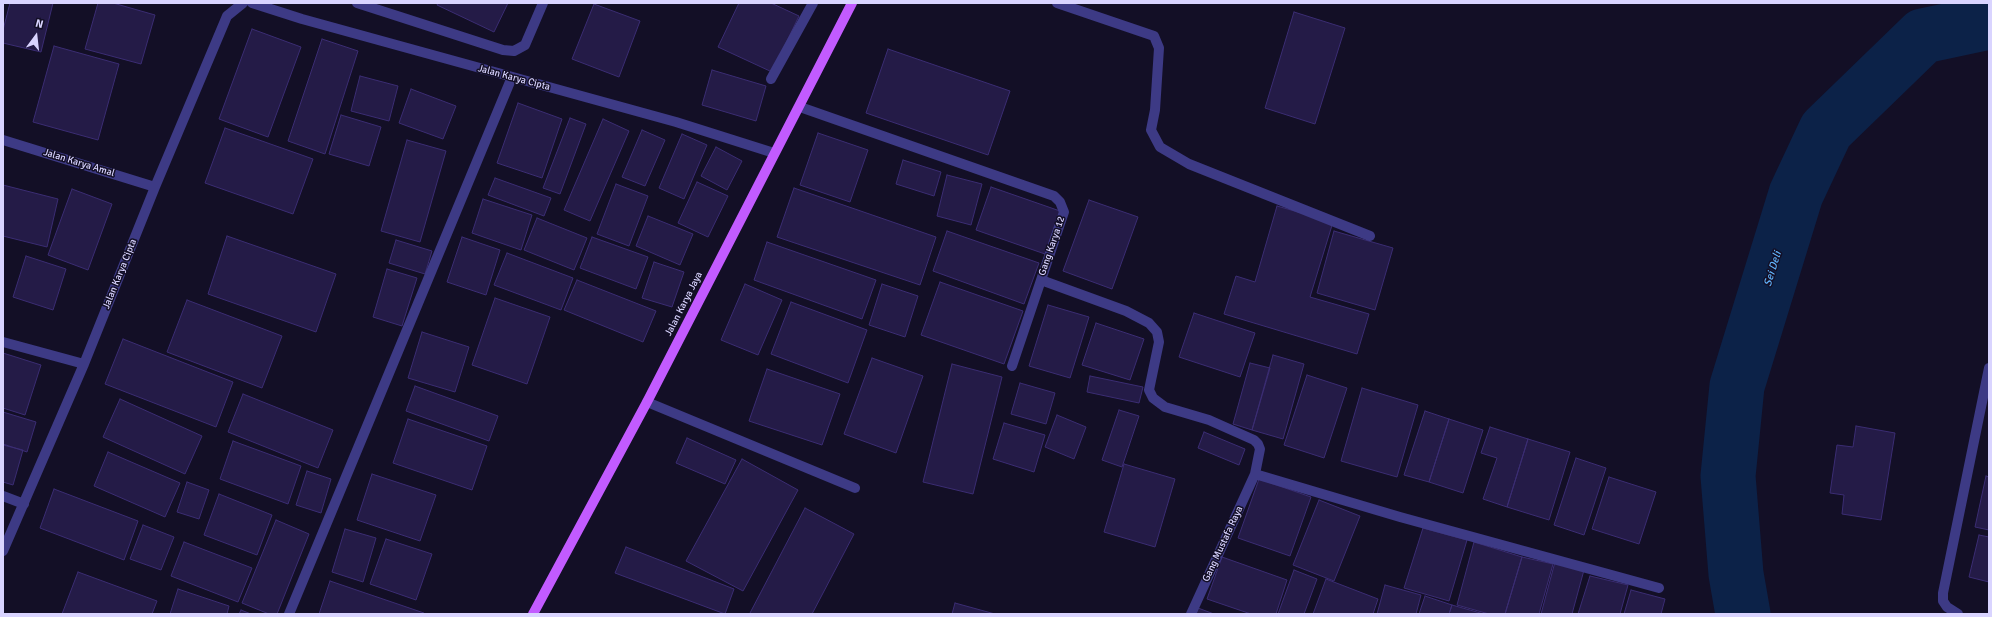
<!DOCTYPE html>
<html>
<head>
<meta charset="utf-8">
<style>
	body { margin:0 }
	#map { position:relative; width:1992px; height:617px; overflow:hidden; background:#130f26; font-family:Signika,sans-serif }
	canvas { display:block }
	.frame { position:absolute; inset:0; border:4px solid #d9d4ff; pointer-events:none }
	.north { position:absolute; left:16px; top:16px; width:40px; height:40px; -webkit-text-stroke:3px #130f26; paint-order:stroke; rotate:15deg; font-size:11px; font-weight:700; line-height:16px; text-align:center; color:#d9d4ff }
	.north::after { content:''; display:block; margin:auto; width:14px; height:18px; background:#d9d4ff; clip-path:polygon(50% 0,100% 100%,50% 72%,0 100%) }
</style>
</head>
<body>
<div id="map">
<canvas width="1992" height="617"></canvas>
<div class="frame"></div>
<div class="north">N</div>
</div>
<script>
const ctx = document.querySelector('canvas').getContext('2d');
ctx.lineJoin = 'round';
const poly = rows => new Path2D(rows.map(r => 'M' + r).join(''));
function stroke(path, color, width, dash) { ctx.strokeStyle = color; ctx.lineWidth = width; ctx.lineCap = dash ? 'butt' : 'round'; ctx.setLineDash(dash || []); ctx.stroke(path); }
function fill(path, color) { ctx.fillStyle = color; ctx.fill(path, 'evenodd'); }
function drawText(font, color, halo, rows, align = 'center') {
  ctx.font = font + ' Signika,sans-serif'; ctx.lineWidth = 3; ctx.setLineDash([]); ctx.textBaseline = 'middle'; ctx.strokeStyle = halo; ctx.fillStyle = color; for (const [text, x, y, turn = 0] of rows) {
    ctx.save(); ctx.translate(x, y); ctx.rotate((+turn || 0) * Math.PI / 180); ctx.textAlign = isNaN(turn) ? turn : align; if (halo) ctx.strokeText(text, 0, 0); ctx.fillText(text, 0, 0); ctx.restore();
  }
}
stroke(poly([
	[1743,614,1736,574,1728,476,1737,386,1796,194,1826,130,1923,36,1989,22]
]), '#0c2248', 55);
const building = poly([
	[10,3,53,3,41,52,3,43,3,30,10,3],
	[98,3,113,3,155,15,141,64,85,49,98,3],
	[438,3,508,3,494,32,437,5,438,3],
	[739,3,771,3,799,16,772,72,718,47,739,3],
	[594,4,640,21,619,77,572,59,594,4],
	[1294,12,1345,28,1315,124,1265,108,1294,12],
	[252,29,301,47,268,137,219,119,252,29],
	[322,39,358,51,325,154,288,141,322,39],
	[54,46,119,64,98,140,33,122,54,46],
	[888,49,1010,91,988,155,866,113,888,49],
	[712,70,766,86,756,121,702,105,712,70],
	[360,76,398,86,389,121,351,111,360,76],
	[411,89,456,106,443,139,399,123,411,89],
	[518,103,562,119,542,178,497,163,518,103],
	[341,115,381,127,369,166,329,154,341,115],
	[570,118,586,124,560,194,543,188,570,118],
	[603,119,629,131,590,221,564,210,603,119],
	[225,128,313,159,293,214,205,183,225,128],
	[642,130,665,140,645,186,622,177,642,130],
	[818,133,868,150,850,202,800,185,818,133],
	[682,134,707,145,684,199,659,188,682,134],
	[407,140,446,151,420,242,381,231,407,140],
	[716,147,742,161,727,190,701,176,716,147],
	[903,160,941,172,934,196,896,184,903,160],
	[947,175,982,184,971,225,937,216,947,175],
	[495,178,551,198,544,216,488,195,495,178],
	[697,182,728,196,708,237,678,223,697,182],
	[616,184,648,196,629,246,597,234,616,184],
	[3,185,58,199,47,247,3,236,3,185],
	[991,187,1060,211,1045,254,976,230,991,187],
	[794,188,936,237,920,285,777,237,794,188],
	[72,189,112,204,88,270,48,255,72,189],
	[483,199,532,215,521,250,472,233,483,199],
	[1089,200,1138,217,1112,289,1063,271,1089,200],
	[1277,206,1333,222,1310,297,1369,314,1357,354,1224,314,1236,276,1255,282,1277,206],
	[648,216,693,234,680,265,636,246,648,216],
	[537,218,587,238,574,270,524,250,537,218],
	[947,231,1039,263,1024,304,933,271,947,231],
	[1334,231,1393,248,1375,310,1317,293,1334,231],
	[227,236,336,274,316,332,208,294,227,236],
	[462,237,500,250,486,295,447,282,462,237],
	[592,237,648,257,636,289,580,268,592,237],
	[396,240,432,251,425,274,389,263,396,240],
	[767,242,876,280,862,319,754,280,767,242],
	[507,253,573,278,561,310,494,285,507,253],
	[26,256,66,269,53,310,13,297,26,256],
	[654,262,684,272,672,307,642,298,654,262],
	[387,269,417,278,402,326,373,317,387,269],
	[577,280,656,311,643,342,564,310,577,280],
	[940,282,1023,311,1004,364,921,335,940,282],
	[745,284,782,300,758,355,721,340,745,284],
	[882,284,918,296,905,337,869,325,882,284],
	[495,298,550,317,527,384,472,365,495,298],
	[187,300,282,336,262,388,167,352,187,300],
	[791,302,867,330,848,383,771,354,791,302],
	[1048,305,1089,317,1070,378,1029,366,1048,305],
	[1194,313,1255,333,1240,377,1179,357,1194,313],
	[1096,323,1144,339,1130,380,1082,365,1096,323],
	[422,332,469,347,455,392,408,378,422,332],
	[123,339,233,382,216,427,105,384,123,339],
	[3,353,41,365,25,415,3,408,3,353],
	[1273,355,1304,364,1283,439,1252,430,1273,355],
	[872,358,923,376,896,453,844,434,872,358],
	[1250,363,1270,368,1252,430,1233,424,1250,363],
	[952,364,1002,377,973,494,923,482,952,364],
	[767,369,840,394,822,445,749,421,767,369],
	[1307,375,1347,388,1324,458,1284,445,1307,375],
	[1090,376,1143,387,1139,403,1087,392,1090,376],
	[1020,383,1055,393,1046,424,1011,414,1020,383],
	[415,386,498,416,489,441,406,411,415,386],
	[1362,388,1418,405,1397,477,1341,461,1362,388],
	[243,394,333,430,318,468,228,432,243,394],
	[120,399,202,436,185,474,103,437,120,399],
	[1119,410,1139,416,1122,467,1102,460,1119,410],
	[1425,411,1449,419,1429,482,1404,475,1425,411],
	[3,412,36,422,27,452,3,444,3,412],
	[1057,415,1086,427,1074,459,1045,447,1057,415],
	[408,419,487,446,472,490,393,463,408,419],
	[1449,419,1483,430,1463,493,1429,482,1449,419],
	[1004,423,1045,435,1034,472,993,459,1004,423],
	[1856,426,1895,433,1881,520,1842,514,1844,495,1830,493,1837,445,1853,447,1856,426],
	[1490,427,1528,439,1507,507,1483,499,1497,458,1481,453,1490,427],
	[1204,432,1245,449,1239,465,1198,448,1204,432],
	[687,438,736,460,725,484,676,463,687,438],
	[1528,439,1570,452,1549,520,1507,507,1528,439],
	[233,441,301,466,288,504,220,479,233,441],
	[3,445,23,450,13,485,3,482,3,445],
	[108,452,180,483,165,517,94,486,108,452],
	[1576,458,1606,468,1584,535,1554,525,1576,458],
	[742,459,798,490,743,591,686,561,742,459],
	[1124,464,1175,479,1155,547,1104,532,1124,464],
	[307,471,331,479,321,513,296,505,307,471],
	[372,474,436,495,420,541,357,520,372,474],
	[1986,476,1989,477,1989,530,1975,527,1986,476],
	[1609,477,1656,492,1639,544,1592,529,1609,477],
	[1259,479,1311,497,1290,556,1238,538,1259,479],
	[187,482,209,490,199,519,177,512,187,482],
	[54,489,138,521,124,560,40,528,54,489],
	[219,494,272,515,257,555,204,535,219,494],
	[1319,500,1360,516,1334,581,1293,565,1319,500],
	[805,508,854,534,812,614,753,614,750,613,805,508],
	[276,520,309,534,277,614,269,614,242,603,276,520],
	[143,525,174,537,161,570,130,559,143,525],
	[1423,528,1467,540,1449,601,1404,588,1423,528],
	[345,529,376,538,363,582,332,572,345,529],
	[1979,535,1989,537,1989,582,1969,577,1979,535],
	[386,539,432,554,416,600,370,584,386,539],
	[184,542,252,568,238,602,171,576,184,542],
	[1474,542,1522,557,1505,614,1489,614,1457,605,1474,542],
	[626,547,734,589,725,614,615,573,626,547],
	[1222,557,1287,580,1276,614,1251,614,1207,599,1222,557],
	[1522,557,1553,564,1539,614,1505,614,1522,557],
	[1555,562,1584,570,1572,614,1541,614,1555,562],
	[1294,570,1317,579,1304,614,1278,614,1294,570],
	[78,572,157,601,152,614,62,614,78,572],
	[1590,576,1628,585,1620,614,1578,614,1590,576],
	[1326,579,1378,599,1373,614,1313,614,1326,579],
	[330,581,424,613,424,614,319,614,330,581],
	[1385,585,1421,595,1416,614,1377,614,1385,585],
	[178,589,229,606,227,614,170,614,178,589],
	[1631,590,1665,599,1661,614,1624,614,1631,590],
	[1425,596,1452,605,1449,614,1419,614,1425,596],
	[955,603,995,614,952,614,955,603],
	[1452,605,1484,614,1449,614,1452,605],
	[1198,608,1214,614,1196,614,1198,608],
	[241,610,251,614,239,614,241,610]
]);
fill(building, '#241b47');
stroke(building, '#3b2d73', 1);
stroke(poly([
	[252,3,302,19,676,122,774,153],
	[357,3,503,50,514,51,525,45,543,3],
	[1057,3,1154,36,1159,48,1155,110,1151,130,1160,147,1189,164,1370,236],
	[771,79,813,3],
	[800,107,1054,196,1060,202,1064,212,1041,280,1126,311,1149,323,1157,332,1159,342,1149,390,1153,398,1165,407,1209,420,1254,440,1258,444,1260,449,1255,474,1191,614],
	[3,140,155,187],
	[3,342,84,364],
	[1012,366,1041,280],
	[647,402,855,488],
	[1255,474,1400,517,1659,588],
	[3,496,24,504],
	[3,551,84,364,155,187,227,16,243,3],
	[289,614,512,77],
	[1958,614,1947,607,1943,601,1943,593,1989,368]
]), '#3d3a85', 10);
stroke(poly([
	[533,614,647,402,852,3]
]), '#c25bff', 10);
drawText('10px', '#d9d4ff', '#130f26', [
	["Jalan Karya Cipta",514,78,15],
	["Jalan Karya Amal",79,163,17],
	["Gang Karya 12",1052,246,-71],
	["Jalan Karya Cipta",120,274,-68],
	["Jalan Karya Jaya",684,304,-63],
	["Gang Mustafa Raya",1223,544,-65]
]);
drawText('italic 11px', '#62b6ff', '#130f26', [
	["Sei Deli",1773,269,-73]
]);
</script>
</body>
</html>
